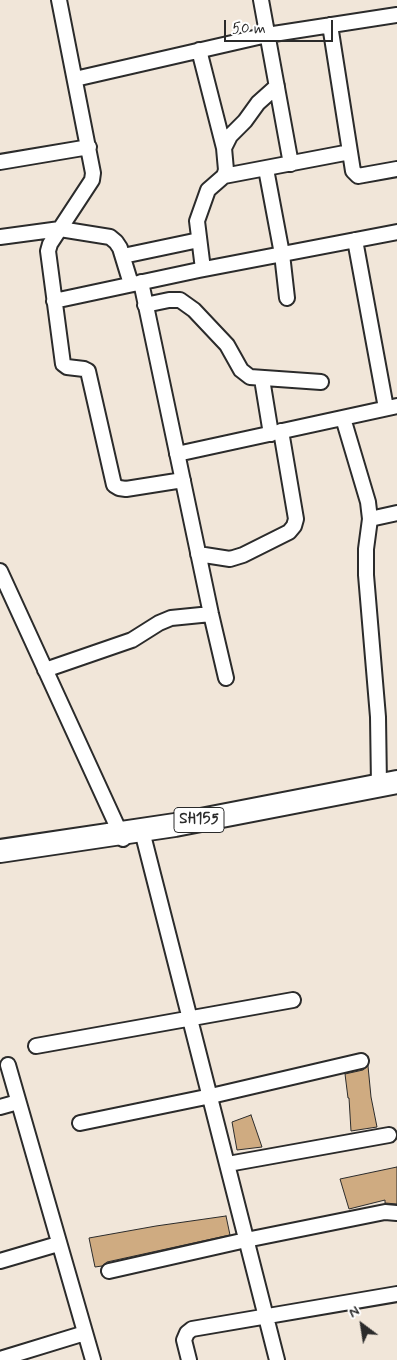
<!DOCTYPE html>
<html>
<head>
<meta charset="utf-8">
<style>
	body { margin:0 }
	#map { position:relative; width:397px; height:1360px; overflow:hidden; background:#f1e6d9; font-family:Mynerve,sans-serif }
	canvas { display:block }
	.north { position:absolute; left:337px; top:1300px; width:50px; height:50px; -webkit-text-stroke:4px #fff; paint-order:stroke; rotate:329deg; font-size:14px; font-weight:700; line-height:20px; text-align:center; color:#2b2b2b }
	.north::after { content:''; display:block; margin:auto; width:18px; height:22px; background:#2b2b2b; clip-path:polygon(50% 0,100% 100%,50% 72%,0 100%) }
	.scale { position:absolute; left:224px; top:20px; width:109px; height:22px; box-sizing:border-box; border:2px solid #2b2b2b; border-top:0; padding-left:6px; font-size:15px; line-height:18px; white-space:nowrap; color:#2b2b2b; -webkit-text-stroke:4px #fff; paint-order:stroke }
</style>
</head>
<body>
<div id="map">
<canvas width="397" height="1360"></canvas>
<div class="north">N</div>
<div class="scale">50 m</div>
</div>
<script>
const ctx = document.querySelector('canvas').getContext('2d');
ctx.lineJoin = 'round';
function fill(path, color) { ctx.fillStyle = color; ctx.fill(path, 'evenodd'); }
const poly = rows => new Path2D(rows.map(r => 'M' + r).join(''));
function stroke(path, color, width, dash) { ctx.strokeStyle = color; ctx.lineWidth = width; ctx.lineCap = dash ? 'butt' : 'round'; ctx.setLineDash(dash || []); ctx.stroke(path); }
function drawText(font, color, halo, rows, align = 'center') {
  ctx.font = font + ' Mynerve,sans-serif'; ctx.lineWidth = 4.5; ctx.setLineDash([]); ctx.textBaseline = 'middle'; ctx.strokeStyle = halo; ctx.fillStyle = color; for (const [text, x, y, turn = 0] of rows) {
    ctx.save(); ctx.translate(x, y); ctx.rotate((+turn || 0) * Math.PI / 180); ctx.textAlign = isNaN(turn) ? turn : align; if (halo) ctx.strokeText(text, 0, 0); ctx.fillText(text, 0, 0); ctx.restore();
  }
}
const building = poly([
	[368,1066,371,1097,377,1127,351,1131,349,1098,348,1098,345,1074,363,1070,368,1066],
	[251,1115,262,1147,237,1150,232,1122,251,1115],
	[397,1167,397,1204,385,1203,385,1200,349,1209,340,1179,397,1167],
	[226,1216,230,1235,107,1262,102,1266,95,1267,89,1238,156,1226,226,1216]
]);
fill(building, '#cfab81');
stroke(building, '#2b2b2b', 1);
const minor = poly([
	[59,0,93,173,92,180,50,244,48,251,63,364,67,367,84,369,88,371,114,485,119,488,126,489,183,480],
	[261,0,291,164],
	[330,25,353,171,358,176,397,169],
	[199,50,224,148,226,170,224,176,208,190,197,221,203,269],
	[75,79,267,35,397,15],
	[224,148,230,136,245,121,258,103,277,86],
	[0,162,89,147],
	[266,169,282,254,287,298],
	[224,176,350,152],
	[0,237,60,229,110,237,116,242,120,248,131,284],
	[355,240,386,408],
	[123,256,199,240],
	[141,282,211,614,226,678],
	[54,301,199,270,397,232],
	[145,305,169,300,180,300,194,310,227,345,241,370,250,377,321,382],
	[262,379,271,434],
	[343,418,368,502,370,519,366,549,366,575,378,717,379,785],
	[177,454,397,406],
	[370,519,397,513],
	[198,554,230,559,243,555,289,532,294,526,296,519,281,431],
	[0,571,123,839],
	[45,670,132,640,159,623,171,618,211,614],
	[143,835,277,1360],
	[36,1046,293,1000],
	[8,1065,93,1360],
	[0,1107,18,1102],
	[80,1123,211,1096,361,1061],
	[228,1164,389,1135],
	[0,1261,58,1244],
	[109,1271,246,1240,385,1212,397,1213],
	[0,1359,85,1333],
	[189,1360,184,1340,187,1333,192,1329,397,1294]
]);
const primary = poly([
	[0,851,175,825,397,782]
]);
stroke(minor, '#2b2b2b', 18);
stroke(primary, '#2b2b2b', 26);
stroke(minor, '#fff', 14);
stroke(primary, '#fff', 22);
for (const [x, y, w] of [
	[199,820,50]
]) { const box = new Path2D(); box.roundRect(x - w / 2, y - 12.5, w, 25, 4); ctx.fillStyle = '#fff'; ctx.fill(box); stroke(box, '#2b2b2b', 1); }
drawText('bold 15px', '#2b2b2b', null, [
	["SH155",199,820]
]);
</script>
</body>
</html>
